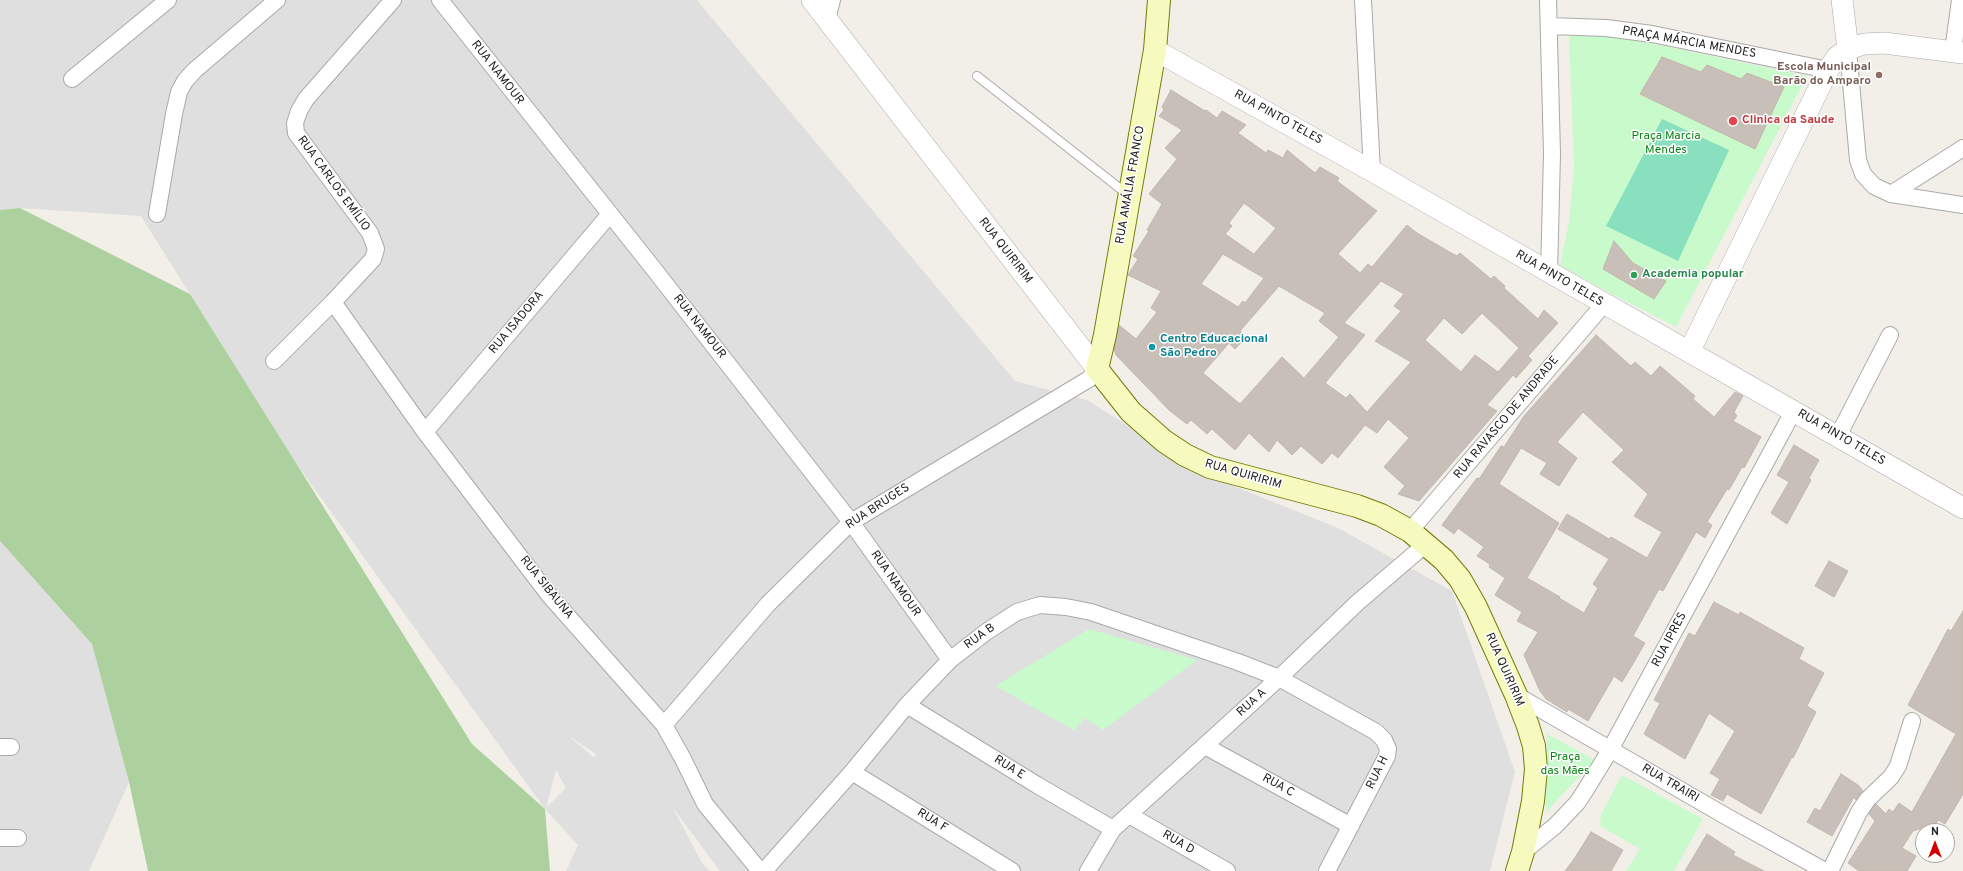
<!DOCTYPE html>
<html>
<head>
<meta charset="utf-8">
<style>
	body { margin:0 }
	#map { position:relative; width:1963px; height:871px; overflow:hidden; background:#f2efe9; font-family:Overpass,sans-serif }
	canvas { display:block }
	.north { position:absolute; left:1915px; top:823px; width:40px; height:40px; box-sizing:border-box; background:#fff; border:1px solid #a7a7a7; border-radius:50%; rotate:0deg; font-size:11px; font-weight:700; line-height:16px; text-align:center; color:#222 }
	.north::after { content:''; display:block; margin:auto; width:14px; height:18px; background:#d40000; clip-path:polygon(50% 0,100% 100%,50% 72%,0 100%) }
</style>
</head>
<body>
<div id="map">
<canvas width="1963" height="871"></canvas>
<div class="north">N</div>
</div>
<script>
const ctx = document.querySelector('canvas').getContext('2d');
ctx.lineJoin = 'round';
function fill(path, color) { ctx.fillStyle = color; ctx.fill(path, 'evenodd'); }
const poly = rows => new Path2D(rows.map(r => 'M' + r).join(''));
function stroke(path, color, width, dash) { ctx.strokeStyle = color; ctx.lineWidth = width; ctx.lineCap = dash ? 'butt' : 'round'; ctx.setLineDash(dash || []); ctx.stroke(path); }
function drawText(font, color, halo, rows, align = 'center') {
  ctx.font = font + ' Overpass,sans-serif'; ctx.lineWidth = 3; ctx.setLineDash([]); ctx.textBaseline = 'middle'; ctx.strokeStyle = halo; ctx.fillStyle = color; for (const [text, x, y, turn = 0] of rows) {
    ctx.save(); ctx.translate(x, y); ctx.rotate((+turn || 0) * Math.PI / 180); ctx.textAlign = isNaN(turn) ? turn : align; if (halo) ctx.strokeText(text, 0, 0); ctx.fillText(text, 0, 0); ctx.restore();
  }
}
fill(poly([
	[0,0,697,0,1015,381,1087,400,1204,474,1338,528,1452,591,1515,772,1490,871,720,871,673,808,702,863,710,871,566,871,578,845,545,809,293,459,141,216,20,208,0,210],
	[569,736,596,754,596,755,593,757],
	[556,770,566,788,546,808],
	[0,541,92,644,129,782,89,871,0,871]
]), '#e0dfdf');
fill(poly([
	[20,208,190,294,472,744,545,809,550,871,148,871,129,782,92,644,0,541,0,210]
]), '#add19e');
fill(poly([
	[1569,36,1616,36,1807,76,1676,327,1610,293,1560,265,1569,222,1574,167],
	[1089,629,1197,660,1103,730,1085,718,1074,730,995,686],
	[1547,734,1595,760,1546,812],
	[1622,775,1703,819,1674,871,1626,871,1640,849,1600,826,1601,814]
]), '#c8facc');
fill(poly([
	[1662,119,1729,150,1678,261,1606,226]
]), '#88e0be');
const building = poly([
	[1662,57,1701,72,1707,65,1741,79,1747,73,1784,87,1755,149,1640,94,1662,57],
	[1171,90,1205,111,1206,110,1217,118,1222,111,1246,125,1238,133,1266,153,1268,150,1283,158,1287,150,1315,173,1320,167,1339,178,1337,181,1377,211,1338,254,1360,273,1368,264,1372,267,1407,225,1417,233,1453,254,1457,256,1460,253,1491,279,1494,276,1505,286,1504,288,1538,319,1544,310,1558,323,1528,356,1532,360,1516,378,1513,375,1487,405,1497,411,1419,501,1398,494,1405,486,1384,467,1409,438,1388,419,1377,433,1365,425,1338,458,1332,453,1322,464,1301,446,1292,455,1277,440,1269,452,1249,433,1235,450,1212,429,1207,434,1191,420,1187,424,1170,411,1116,355,1114,349,1119,325,1136,339,1157,312,1151,308,1161,291,1128,275,1138,259,1133,256,1149,231,1147,230,1162,204,1149,194,1177,159,1165,148,1182,130,1159,116,1164,110,1162,107,1171,90],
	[1244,203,1276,228,1254,254,1225,234,1232,226,1229,223,1244,203],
	[1223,254,1264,278,1245,303,1243,301,1238,307,1201,284,1223,254],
	[1381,281,1404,294,1394,306,1401,311,1375,341,1411,362,1367,412,1350,394,1346,398,1325,383,1365,335,1344,323,1381,281],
	[1279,286,1325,313,1319,321,1339,337,1304,378,1282,357,1240,404,1203,373,1229,343,1235,349,1246,337,1240,331,1279,286],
	[1482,313,1519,348,1498,372,1475,355,1461,372,1425,340,1444,318,1462,334,1482,313],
	[1614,241,1633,263,1666,281,1654,299,1603,269,1614,241],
	[1596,335,1631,366,1635,362,1651,376,1660,366,1695,396,1693,399,1714,417,1735,392,1743,396,1734,412,1737,416,1733,421,1761,437,1744,468,1742,467,1729,490,1727,489,1707,522,1712,525,1705,538,1696,532,1663,591,1659,589,1633,636,1645,643,1634,662,1622,682,1614,676,1588,721,1568,709,1567,712,1546,699,1540,691,1524,655,1538,632,1517,621,1522,612,1495,595,1505,578,1489,567,1490,564,1477,556,1484,547,1458,528,1454,534,1442,525,1477,478,1479,479,1501,446,1504,447,1524,416,1596,335],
	[1583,412,1624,450,1612,462,1648,494,1634,516,1662,532,1647,558,1611,537,1609,539,1567,514,1558,529,1609,559,1593,584,1598,588,1584,613,1559,598,1560,597,1527,578,1559,523,1499,484,1521,448,1547,463,1540,474,1559,486,1577,458,1557,442,1583,412],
	[1794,445,1819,460,1809,478,1811,480,1787,524,1771,513,1789,482,1777,475,1794,445],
	[1829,561,1848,571,1834,597,1815,586,1829,561],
	[1714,602,1739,615,1740,612,1804,648,1799,659,1824,673,1807,706,1816,712,1793,758,1792,757,1761,814,1727,794,1723,801,1711,795,1720,779,1710,773,1735,731,1709,713,1685,759,1644,734,1660,703,1654,700,1689,633,1695,636,1714,602],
	[1963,611,1963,794,1945,824,1938,820,1933,831,1927,827,1913,831,1902,848,1916,856,1907,871,1859,871,1848,863,1875,821,1869,814,1874,806,1876,804,1886,814,1889,809,1893,812,1899,803,1912,812,1956,734,1908,705,1948,629,1951,631,1963,611],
	[1841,774,1858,785,1863,791,1856,800,1854,797,1832,836,1807,822,1815,808,1820,811,1841,774],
	[1591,832,1623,850,1611,871,1565,871,1574,859,1591,832],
	[1707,834,1735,852,1733,855,1764,871,1685,871,1707,834]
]);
fill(building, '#c7bfb8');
stroke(building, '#c4b6ab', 1);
const service = poly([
	[977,76,1127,194]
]);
const minor = poly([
	[440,0,653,268,851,522,950,660],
	[1363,0,1372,171],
	[1548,0,1552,154,1549,274],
	[827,19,832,0],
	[1550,26,1606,28,1652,34,1828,70],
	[1848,49,1858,160,1863,174,1874,186,1891,194,1963,205],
	[1953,51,1960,0],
	[72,79,168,0],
	[1891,194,1963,148],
	[157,214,174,114,179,92,185,81,195,70,277,0],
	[333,302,425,432,549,595,664,725,683,759,705,804,760,871],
	[274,361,333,302,373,259,376,249,370,233,296,133,295,123,299,111,306,99,393,0],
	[425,432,610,214],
	[1838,436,1890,335],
	[1410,531,1604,304],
	[1516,695,1729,818,1825,871],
	[907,705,1037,785,1113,829],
	[664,725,768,604,851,522,1089,379,1097,369],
	[1205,746,1351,826],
	[0,747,11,747],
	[852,772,1012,871],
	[1129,815,1227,871],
	[0,838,18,838],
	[1523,852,1555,826,1577,803,1585,791,1610,750,1794,410],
	[764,871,852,772,907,705,950,660,986,632,1017,612,1040,605,1066,607,1091,612,1238,662,1279,678,1376,732,1384,740,1388,749,1387,756,1327,871],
	[1088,871,1113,829,1279,678,1357,603,1426,544],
	[1830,871,1859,812,1867,800,1891,777,1898,766,1912,721]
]);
const tertiary = poly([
	[812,0,1097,369],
	[1848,49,1864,44,1884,43,1963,53],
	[1155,50,1372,171,1963,508],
	[1689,352,1828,70,1837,57,1848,49,1842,0]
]);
const secondary = poly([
	[1159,0,1155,50,1105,335,1097,369,1131,412,1164,441,1185,455,1210,467,1357,506,1381,515,1410,531,1444,560,1460,579,1476,607,1516,695,1528,726,1534,746,1536,769,1533,801,1523,852,1517,871]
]);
stroke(service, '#a9a9a9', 10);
stroke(minor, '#a9a9a9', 18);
stroke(tertiary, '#a9a9a9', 22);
stroke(secondary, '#707d05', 24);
stroke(service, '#fff', 8);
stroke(minor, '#fff', 16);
stroke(tertiary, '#fff', 21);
stroke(secondary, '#f7fabf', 22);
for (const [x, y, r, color] of [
	[1879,75,4,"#8d6e63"],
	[1733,121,5,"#e0444e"],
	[1634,275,4,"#2e9e5b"],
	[1152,347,4,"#0f9aa8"]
]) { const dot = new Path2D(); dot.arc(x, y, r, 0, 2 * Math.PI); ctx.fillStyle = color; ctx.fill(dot); stroke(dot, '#fff', 1.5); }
drawText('12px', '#222', '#fff', [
	["PRAÇA MÁRCIA MENDES",1689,43,10],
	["RUA NAMOUR",497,73,52],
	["RUA PINTO TELES",1278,118,29],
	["RUA CARLOS EMÍLIO",333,184,54],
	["RUA AMÁLIA FRANCO",1131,185,-80],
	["RUA QUIRIRIM",1005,251,52],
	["RUA PINTO TELES",1559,279,30],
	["RUA ISADORA",517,323,-50],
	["RUA NAMOUR",699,327,52],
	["RUA RAVASCO DE ANDRADE",1507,418,-50],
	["RUA PINTO TELES",1841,438,30],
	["RUA QUIRIRIM",1243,475,16],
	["RUA BRUGES",878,507,-33],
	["RUA NAMOUR",895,584,55],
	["RUA SIBAUNA",546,588,51],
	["RUA B",980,637,-36],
	["RUA IPRES",1670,640,-62],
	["RUA QUIRIRIM",1504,670,66],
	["RUA A",1252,703,-42],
	["RUA E",1009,768,32],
	["RUA H",1378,773,-64],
	["RUA TRAIRI",1670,784,30],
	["RUA C",1278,786,29],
	["RUA F",932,821,32],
	["RUA D",1178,843,30]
]);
drawText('bold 12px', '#785e54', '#fff', [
	["Escola Municipal",1871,68],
	["Barão do Amparo",1871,82]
], 'right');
drawText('bold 12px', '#be3a42', '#fff', [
	["Clinica da Saude",1742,121]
], 'left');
drawText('12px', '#0c8416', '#fff', [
	["Praça Marcia",1666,137],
	["Mendes",1666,151],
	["Praça",1565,758],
	["das Mães",1565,772]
]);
drawText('bold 12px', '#27864d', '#fff', [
	["Academia popular",1642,275]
], 'left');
drawText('bold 12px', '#0d838f', '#fff', [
	["Centro Educacional",1160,340],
	["São Pedro",1160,354]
], 'left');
</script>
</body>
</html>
